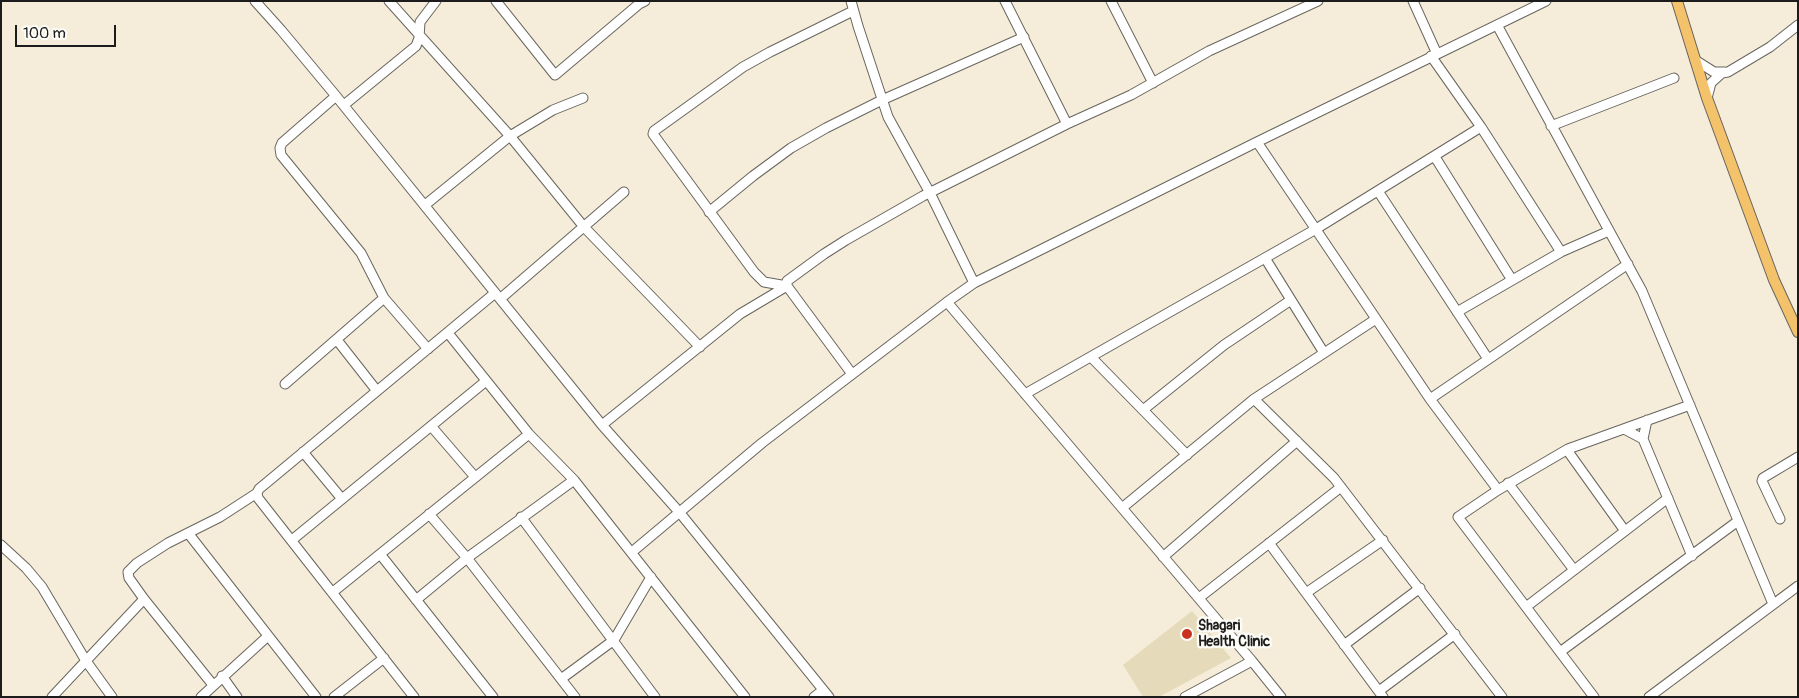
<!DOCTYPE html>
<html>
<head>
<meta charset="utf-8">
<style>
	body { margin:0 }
	#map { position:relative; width:1799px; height:698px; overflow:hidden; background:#f5edd9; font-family:Pangolin,sans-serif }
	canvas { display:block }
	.frame { position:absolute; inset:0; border:2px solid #1c1c1c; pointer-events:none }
	.scale { position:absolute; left:15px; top:25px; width:101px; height:22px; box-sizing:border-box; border:2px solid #1c1c1c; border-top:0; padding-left:6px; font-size:15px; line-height:18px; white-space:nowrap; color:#1c1c1c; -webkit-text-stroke:4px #fdfcf7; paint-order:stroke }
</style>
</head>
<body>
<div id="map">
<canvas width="1799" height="698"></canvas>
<div class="frame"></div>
<div class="scale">100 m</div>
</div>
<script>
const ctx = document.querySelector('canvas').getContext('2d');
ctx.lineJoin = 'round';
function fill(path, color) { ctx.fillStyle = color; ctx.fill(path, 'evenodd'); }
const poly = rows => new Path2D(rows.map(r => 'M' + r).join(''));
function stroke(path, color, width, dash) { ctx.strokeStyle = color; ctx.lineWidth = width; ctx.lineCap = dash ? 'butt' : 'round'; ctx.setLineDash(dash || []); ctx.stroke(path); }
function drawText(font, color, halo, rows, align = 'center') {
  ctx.font = font + ' Pangolin,sans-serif'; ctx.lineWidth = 4.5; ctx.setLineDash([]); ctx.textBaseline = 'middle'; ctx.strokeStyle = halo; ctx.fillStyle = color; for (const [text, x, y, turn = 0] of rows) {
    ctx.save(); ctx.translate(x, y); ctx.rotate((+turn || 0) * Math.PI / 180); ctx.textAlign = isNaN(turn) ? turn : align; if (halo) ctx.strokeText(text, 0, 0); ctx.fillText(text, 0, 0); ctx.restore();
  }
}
fill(poly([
	[1192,611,1231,658,1159,697,1143,697,1123,665]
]), '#e5dbba');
const minor = poly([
	[255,1,281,30,336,96,602,425,680,513,829,697],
	[389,1,510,136,584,227,700,347],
	[496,1,555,75,639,4,645,1],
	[851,1,858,26,888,117,930,193,974,283],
	[1005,1,1067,124],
	[1111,1,1153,83],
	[1413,1,1437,54],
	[1497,25,1642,291,1773,604],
	[1431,56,1481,127,1561,252],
	[1695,60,1714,72,1725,72],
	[336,96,282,143,280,148,281,155,361,253,384,298,428,349],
	[1707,98,1711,83,1722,73,1728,72,1770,47,1798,25],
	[344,105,416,46,419,38,420,22,436,1],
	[1551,126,1674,78],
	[1257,142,1430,399,1498,490],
	[1435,157,1512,280],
	[1378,191,1488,359],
	[425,205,510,136,553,110,583,98],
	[709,212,753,176,791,148,826,128,882,100,1024,37],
	[1265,258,1324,353],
	[500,299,624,192],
	[1457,312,1561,252,1609,231],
	[448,333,529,434,574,480,745,697],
	[337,340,377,391],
	[1091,357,1187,455],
	[852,374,787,286,764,282,754,272,653,134,654,131,743,67,770,52,853,11],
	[285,384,384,298],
	[1025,394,1316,229,1481,127],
	[1254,399,1334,478,1502,697],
	[1430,399,1628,264],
	[1143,410,1224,345,1291,300],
	[1647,420,1643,439,1692,556],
	[602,425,740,314,787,286,787,281,824,254,846,240,923,196,1067,124,1131,95,1209,51,1318,1],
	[431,426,475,477],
	[1624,429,1643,439],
	[1567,450,1625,531],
	[303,452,342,499],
	[1508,483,1574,570],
	[1122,508,1254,399,1376,319],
	[429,514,467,558,575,697],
	[521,517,655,697],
	[1780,519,1762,481,1763,478,1798,457],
	[188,533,316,697],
	[292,540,486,381],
	[1269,543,1383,697],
	[1,545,26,568,42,587,86,661,112,697],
	[632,552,762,443,947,302],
	[380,554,493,697],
	[1163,557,1297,441],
	[333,592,529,434],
	[1306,593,1383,540],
	[1199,598,1341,487],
	[416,600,467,558,574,480],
	[1526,607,1668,498],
	[1344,645,1420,588],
	[1560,652,1738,521],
	[1252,661,1281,697],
	[222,676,237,697],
	[561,679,614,640,651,577],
	[213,685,144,599,129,578,128,572,137,563,168,543,220,517,257,493],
	[1379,691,1455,634],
	[52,697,144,599],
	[201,697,268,636],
	[334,697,384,658],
	[414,697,258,498,257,493,259,489,495,293],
	[814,697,823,690],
	[1185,697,1252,661,947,302,974,283,1257,142,1546,1],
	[1594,697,1458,517,1498,490,1568,449,1690,405],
	[1649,697,1798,586]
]);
const major = poly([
	[1677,1,1707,98,1774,280,1798,332]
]);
stroke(minor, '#68655e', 11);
stroke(major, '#68655e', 12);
stroke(minor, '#fff', 9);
stroke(major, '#f4c26a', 10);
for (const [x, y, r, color] of [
	[1187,634,6,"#c8321e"]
]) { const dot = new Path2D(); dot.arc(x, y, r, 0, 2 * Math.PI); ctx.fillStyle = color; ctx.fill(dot); stroke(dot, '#fdfcf7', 2); }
drawText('bold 14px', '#1c1c1c', '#fdfcf7', [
	["Shagari",1198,626],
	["Health Clinic",1198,642]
], 'left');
</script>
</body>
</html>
